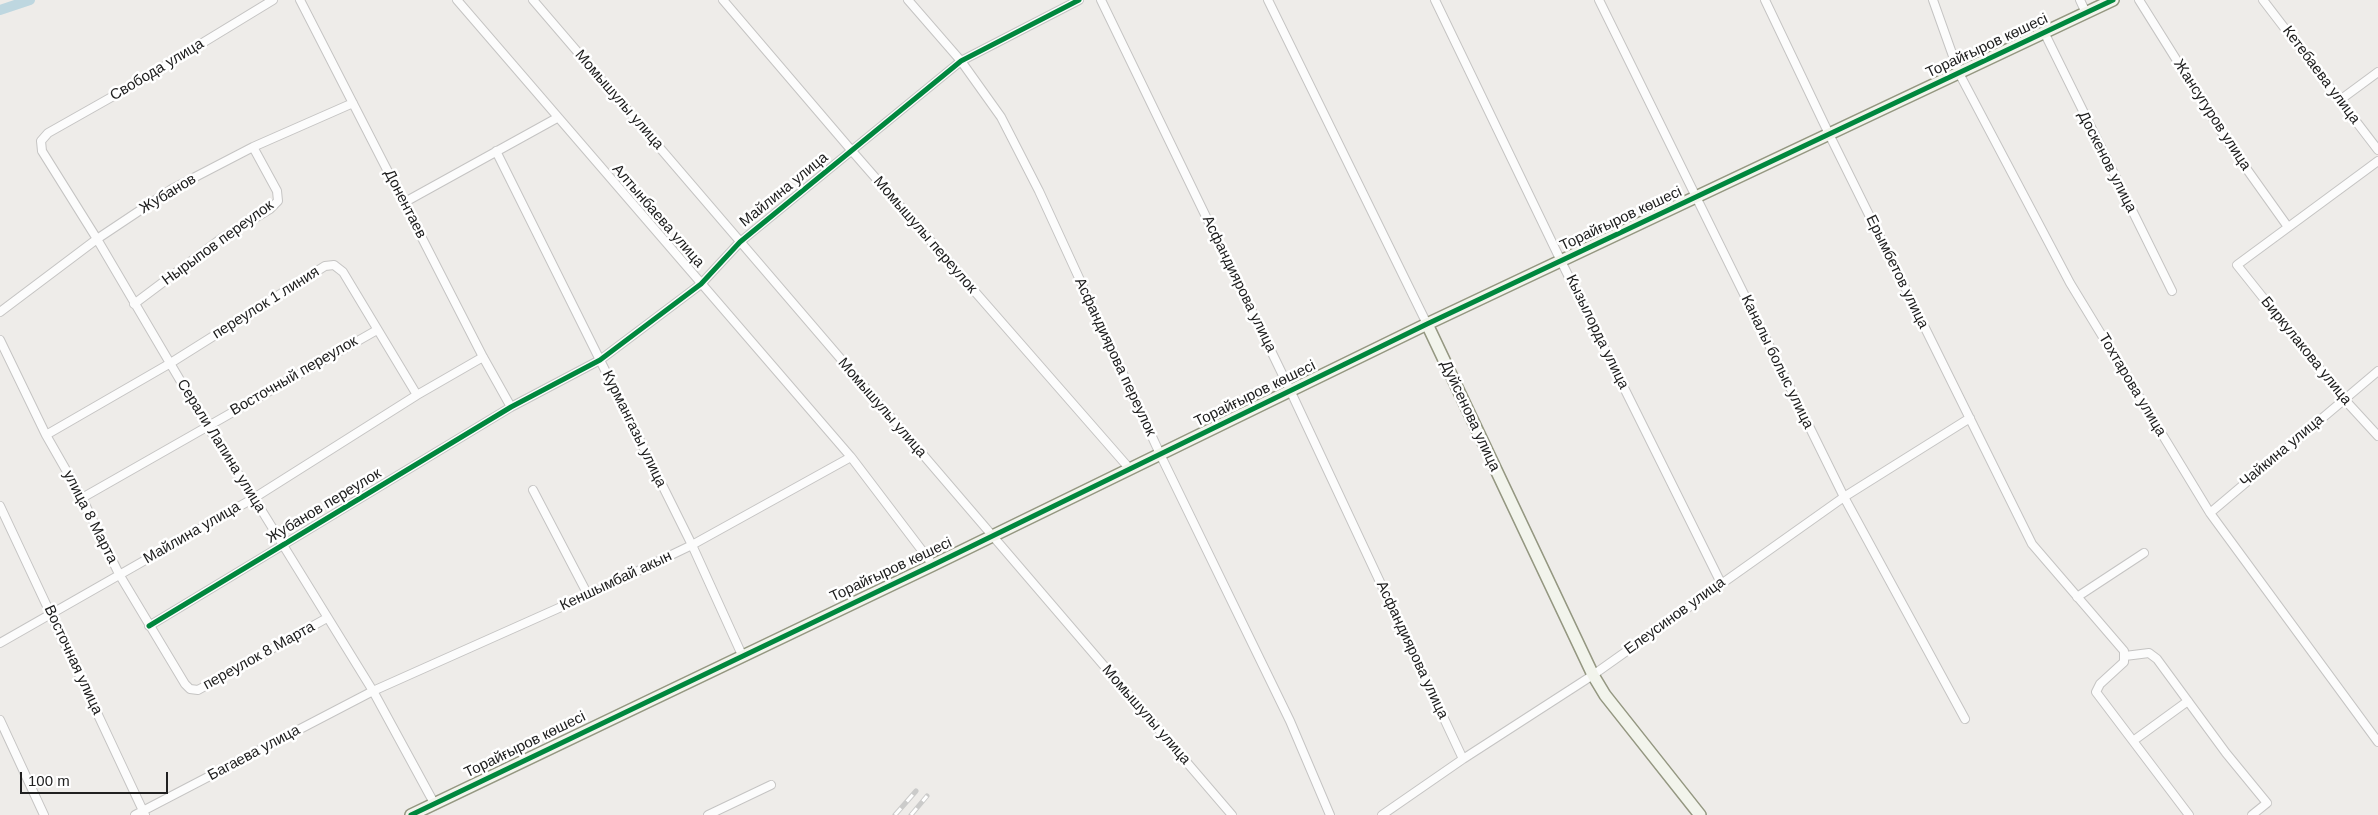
<!DOCTYPE html>
<html>
<head>
<meta charset="utf-8">
<style>
	body { margin:0 }
	#map { position:relative; width:2378px; height:815px; overflow:hidden; background:#eeece9; font-family:Arial,sans-serif }
	canvas { display:block }
	.scale { position:absolute; left:20px; top:772px; width:148px; height:22px; box-sizing:border-box; border:2px solid #202020; border-top:0; padding-left:6px; font-size:15px; line-height:18px; white-space:nowrap; color:#202020; -webkit-text-stroke:4px #fff; paint-order:stroke }
</style>
</head>
<body>
<div id="map">
<canvas width="2378" height="815"></canvas>
<div class="scale">100 m</div>
</div>
<script>
const ctx = document.querySelector('canvas').getContext('2d');
ctx.lineJoin = 'round';
const poly = rows => new Path2D(rows.map(r => 'M' + r).join(''));
function stroke(path, color, width, dash) { ctx.strokeStyle = color; ctx.lineWidth = width; ctx.lineCap = dash ? 'butt' : 'round'; ctx.setLineDash(dash || []); ctx.stroke(path); }
function drawText(font, color, halo, rows, align = 'center') {
  ctx.font = font + ' Arial,sans-serif'; ctx.lineWidth = 5; ctx.setLineDash([]); ctx.textBaseline = 'middle'; ctx.strokeStyle = halo; ctx.fillStyle = color; for (const [text, x, y, turn = 0] of rows) {
    ctx.save(); ctx.translate(x, y); ctx.rotate((+turn || 0) * Math.PI / 180); ctx.textAlign = isNaN(turn) ? turn : align; if (halo) ctx.strokeText(text, 0, 0); ctx.fillText(text, 0, 0); ctx.restore();
  }
}
stroke(poly([
	[0,10,30,0]
]), '#bed7e0', 10);
const street = poly([
	[273,0,140,81,48,133,41,141,42,151,97,239,207,426,254,498,373,691,434,803],
	[300,0,483,357,511,407],
	[457,0,851,457,933,565],
	[533,0,1232,815],
	[723,0,852,151,1129,468],
	[908,0,961,61,1001,117,1039,191,1160,454,1290,721,1330,815],
	[1101,0,1290,390,1463,759],
	[1268,0,1427,324],
	[1435,0,1561,261,1721,583],
	[1599,0,1844,497,1965,719],
	[1765,0,1829,134,2032,544,2124,651,2124,662,2100,684,2096,692,2189,815],
	[1933,0,1959,73,2070,283,2210,513,2378,742],
	[2080,0,2086,13],
	[2139,0,2231,147,2288,227],
	[2263,0,2378,150],
	[2044,32,2172,291],
	[2340,100,2378,72],
	[496,151,692,545,742,655],
	[2378,161,2237,265,2344,399,2378,436],
	[405,202,557,118],
	[134,304,222,238,270,209,278,201,277,191,253,147],
	[0,312,97,239,172,189,253,147,353,103],
	[0,340,46,435,82,498,119,574,185,684,190,689,198,690,327,618],
	[46,435,169,364,325,266,334,265,343,272,417,395],
	[533,490,588,595],
	[82,498,377,330],
	[0,506,145,815],
	[2210,513,2378,371],
	[2077,597,2144,553],
	[149,626,511,407,600,360,701,284,740,242,961,61,1079,0],
	[0,643,254,498,417,395,483,357],
	[2125,656,2149,653,2157,659,2226,753,2267,803,2252,815],
	[0,720,44,815],
	[2133,741,2188,701],
	[135,815,373,691,588,595,692,545,851,457],
	[708,815,771,785],
	[1382,815,1463,759,1593,675,1844,497,1970,418]
]);
const secondary = poly([
	[1427,324,1593,675,1605,695,1700,815],
	[411,815,933,565,1427,324,2113,0]
]);
stroke(street, '#c5c4c3', 10);
stroke(secondary, '#949781', 14);
stroke(street, '#fcfcfc', 8);
stroke(secondary, '#f2f4ec', 11);
const rail = poly([
	[895,815,916,791],
	[911,815,927,796]
]);
stroke(rail, '#cbcbca', 5);
stroke(rail, '#fff', 3, [9]);
stroke(poly([
	[149,626,511,407,600,360,701,284,740,242,961,61,1079,0],
	[411,815,933,565,1427,324,2113,0]
]), '#00873e', 5);
drawText('15px', '#202020', '#fff', [
	["Торайғыров көшесі",1987,46,-25],
	["Свобода улица",157,70,-31],
	["Кетебаева улица",2321,75,53],
	["Момышулы улица",619,100,49],
	["Жансугуров улица",2212,115,57],
	["Доскенов улица",2107,162,63],
	["Майлина улица",784,190,-39],
	["Жубанов",168,194,-31],
	["Донентаев",405,204,63],
	["Алтынбаева улица",658,216,49],
	["Торайғыров көшесі",1621,219,-25],
	["Момышулы переулок",925,235,49],
	["Нырыпов переулок",218,243,-36],
	["Ерымбетов улица",1897,272,64],
	["Асфандиярова улица",1239,284,64],
	["переулок 1 линия",266,303,-32],
	["Кызылорда улица",1597,332,64],
	["Биркулакова улица",2306,351,51],
	["Асфандиярова переулок",1115,357,65],
	["Каналы болыс улица",1777,362,64],
	["Восточный переулок",294,376,-30],
	["Тохтарова улица",2132,385,59],
	["Торайғыров көшесі",1255,394,-26],
	["Момышулы улица",882,408,49],
	["Дуйсенова улица",1470,416,65],
	["Курмангазы улица",634,429,64],
	["Серали Лапина улица",221,446,58],
	["Чайкина улица",2282,451,-40],
	["Жубанов переулок",324,506,-31],
	["улица 8 Марта",90,517,63],
	["Майлина улица",192,533,-30],
	["Торайғыров көшесі",891,570,-25],
	["Кеншымбай акын",616,581,-25],
	["Елеусинов улица",1675,616,-36],
	["Асфандиярова улица",1412,650,65],
	["переулок 8 Марта",259,656,-29],
	["Восточная улица",73,660,65],
	["Момышулы улица",1146,715,49],
	["Торайғыров көшесі",525,745,-26],
	["Багаева улица",254,753,-28]
]);
</script>
</body>
</html>
